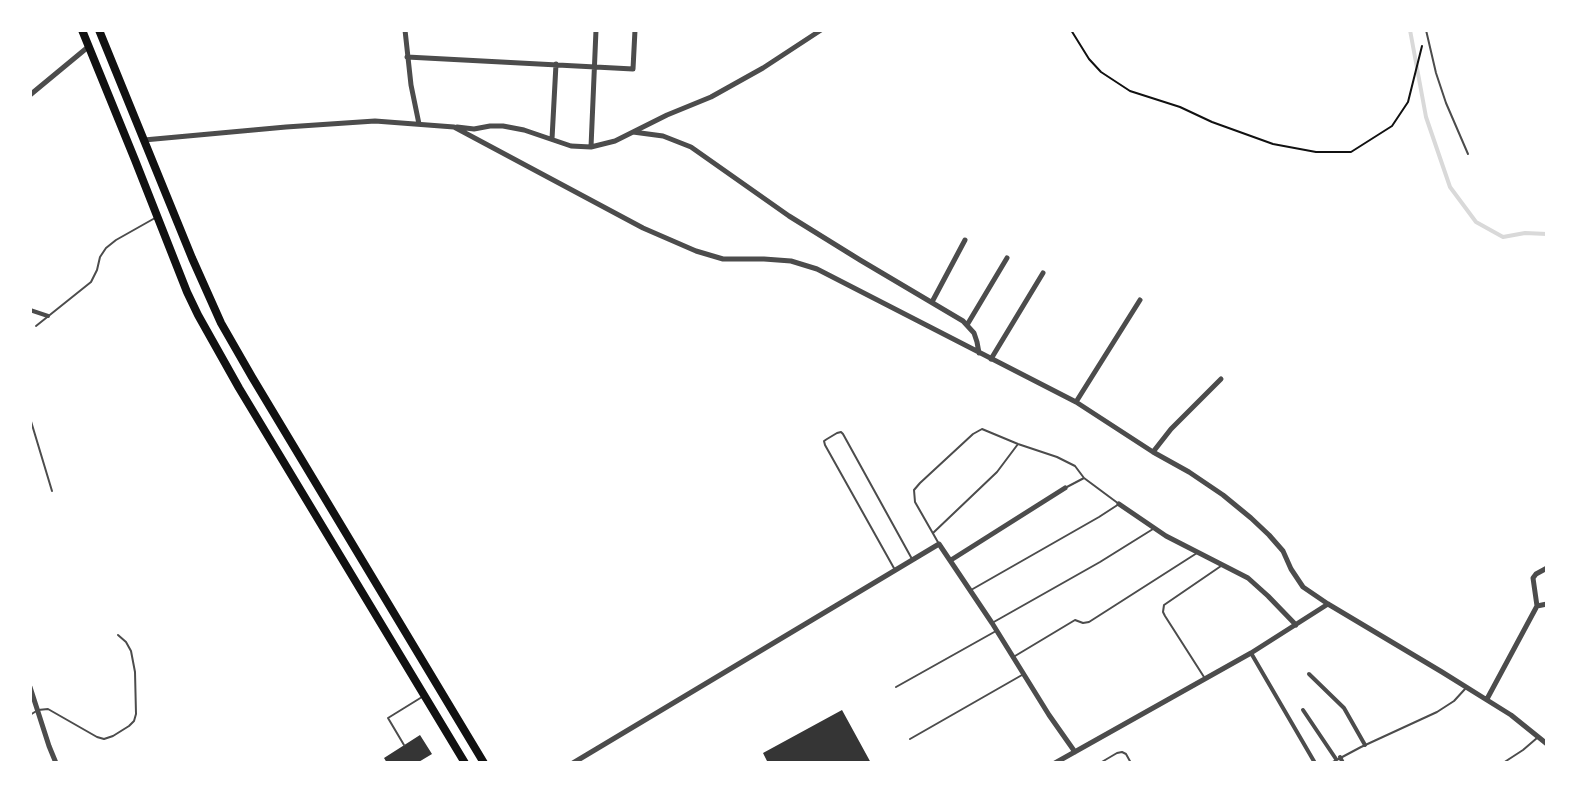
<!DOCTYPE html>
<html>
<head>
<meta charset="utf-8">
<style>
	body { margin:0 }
	#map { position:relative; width:1577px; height:793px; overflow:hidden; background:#fff; font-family:Georgia,serif }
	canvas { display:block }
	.frame { position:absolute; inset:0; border:32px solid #fff; pointer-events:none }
</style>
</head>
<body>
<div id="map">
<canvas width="1577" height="793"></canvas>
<div class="frame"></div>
</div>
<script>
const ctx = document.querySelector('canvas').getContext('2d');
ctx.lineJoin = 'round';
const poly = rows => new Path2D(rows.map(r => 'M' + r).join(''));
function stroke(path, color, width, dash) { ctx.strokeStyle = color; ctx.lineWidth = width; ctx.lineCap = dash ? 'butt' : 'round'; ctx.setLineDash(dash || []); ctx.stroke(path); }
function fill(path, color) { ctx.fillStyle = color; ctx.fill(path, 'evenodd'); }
stroke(poly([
	[1410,30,1426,117,1450,187,1476,222,1503,237,1525,233,1547,234]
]), '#d9d9d9', 4);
fill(poly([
	[842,710,871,763,768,763,763,753],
	[420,735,432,754,417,763,387,763,384,758]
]), '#353535');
stroke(poly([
	[1071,30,1089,59,1101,72,1130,91,1180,107,1212,122,1273,144,1316,152,1351,152,1392,126,1408,102,1422,46]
]), '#111', 2);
stroke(poly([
	[1426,30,1436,73,1446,103,1468,154],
	[36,326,91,282,97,270,100,257,106,248,116,240,155,218],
	[30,418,52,491],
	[1065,488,1084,478],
	[933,533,997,472,1018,444],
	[939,544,915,502,914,490,920,483,973,434,982,429,1018,444,1057,457,1075,466,1084,478,1119,504,1099,517,971,590],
	[895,570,825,445,824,441,827,439,837,433,841,432,843,434,912,559],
	[992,623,1100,562,1153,529],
	[1015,656,1075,620,1083,623,1089,622,1197,553],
	[1204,677,1165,616,1163,612,1164,605,1221,566],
	[896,687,996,631],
	[30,715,38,710,48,709,97,737,104,739,113,736,129,726,134,721,136,714,135,672,131,651,126,642,118,635],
	[910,739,1022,675],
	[404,745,388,718,422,697],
	[1100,763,1117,753,1122,752,1126,754,1131,763],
	[1331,763,1361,747,1437,712,1454,701,1465,689],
	[1503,763,1523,750,1537,738]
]), '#4c4c4c', 2);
stroke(poly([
	[30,310,48,316],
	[1251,653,1315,763],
	[1309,674,1344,708,1365,745],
	[1303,710,1336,759],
	[1340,757,1343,763]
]), '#4c4c4c', 4);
stroke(poly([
	[405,30,411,85,419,124],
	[407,57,633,69,635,30],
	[30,95,88,47],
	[457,127,474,129,490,126,503,126,524,130,571,146,591,147,615,141,667,115,711,97,763,68,821,30],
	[633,132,663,136,691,147,789,216,860,260,963,321,974,333,977,342,979,353],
	[552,139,556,64],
	[144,140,286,127,375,121,454,127,643,228,696,251,723,259,764,259,791,261,817,269,1076,402,1153,452,1189,472,1223,495,1251,518,1269,535,1283,551,1291,569,1303,587,1328,604,1442,672,1511,715,1547,744],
	[591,147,596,30],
	[932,302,965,240],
	[967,325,1007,258],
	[991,359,1043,273],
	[1076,402,1140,300],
	[1153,452,1171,429,1221,379],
	[1119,504,1166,536,1248,578,1268,596,1296,625],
	[951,560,1065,488],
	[1537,606,1547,604],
	[30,687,49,746,56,763],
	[1487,699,1537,606,1533,578,1536,574,1547,568],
	[573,763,939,544,992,623,1049,715,1075,752],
	[1055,763,1251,653,1328,604]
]), '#4c4c4c', 5);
stroke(poly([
	[82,30,135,160,187,292,198,315,239,388,465,763],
	[99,30,192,258,221,323,252,377,484,763]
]), '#111', 8);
</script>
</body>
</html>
